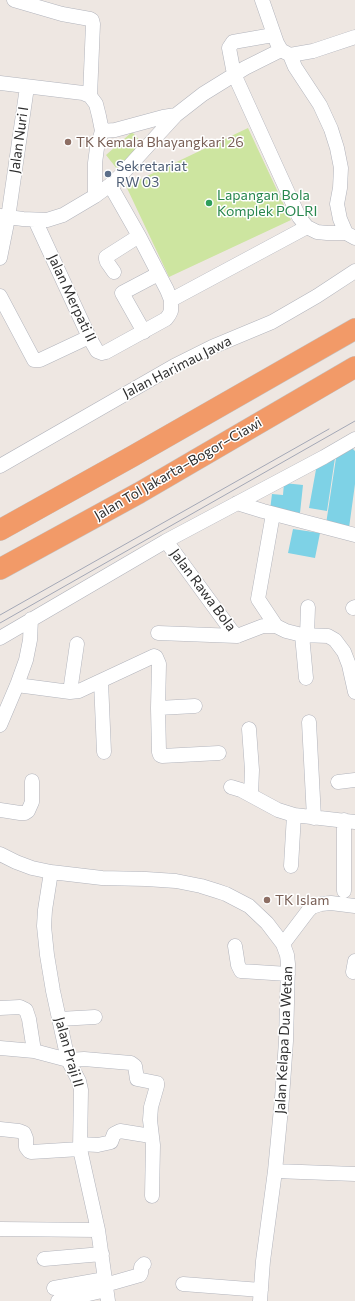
<!DOCTYPE html>
<html>
<head>
<meta charset="utf-8">
<style>
	body { margin:0 }
	canvas { display:block; background:#eee7e2 }
</style>
</head>
<body>
<canvas width="355" height="1301"></canvas>
<script>
const ctx = document.querySelector('canvas').getContext('2d');
ctx.lineJoin = 'round';
function fill(path, color) { ctx.fillStyle = color; ctx.fill(path, 'evenodd'); }
const poly = rows => new Path2D(rows.map(r => 'M' + r).join(''));
function stroke(path, color, width, dash) { ctx.strokeStyle = color; ctx.lineWidth = width; ctx.lineCap = dash ? 'butt' : 'round'; ctx.setLineDash(dash || []); ctx.stroke(path); }
function drawText(font, color, halo, rows, align = 'center') {
  ctx.font = font + ' Commissioner,sans-serif'; ctx.lineWidth = 3; ctx.setLineDash([]); ctx.textBaseline = 'middle'; ctx.strokeStyle = halo; ctx.fillStyle = color; for (const [text, x, y, turn = 0] of rows) {
    ctx.save(); ctx.translate(x, y); ctx.rotate((+turn || 0) * Math.PI / 180); ctx.textAlign = isNaN(turn) ? turn : align; if (halo) ctx.strokeText(text, 0, 0); ctx.fillText(text, 0, 0); ctx.restore();
  }
}
fill(poly([
	[248,128,291,220,169,277,126,186],
	[132,132,144,145,117,169,106,155]
]), '#cde5a0');
fill(poly([
	[350,446,355,451,355,484,349,528,326,524,336,458],
	[335,458,327,511,309,508,317,464],
	[284,483,303,485,300,513,270,510,272,494,283,495],
	[293,529,320,533,315,558,288,553]
]), '#7ed2e6');
const minor = poly([
	[14,0,62,14,90,19,92,20,93,24,90,96],
	[262,0,277,43,281,50,290,55,313,51,355,37],
	[273,35,233,42,229,48,234,74,299,217,307,227,317,232,327,233,346,233],
	[290,55,295,67,320,105,331,129,337,148,341,168,340,188,337,204,340,219,346,233,355,238],
	[0,83,83,93,90,96,96,104,99,116,102,131,115,130,163,117,176,115],
	[95,196,95,163,97,148,102,131],
	[0,216,23,219,47,220,63,215,95,196,110,185,122,174,176,115,203,94,245,68,281,50],
	[35,220,89,337,97,351,102,353,106,352,166,319,169,315,171,311,171,300,167,290,139,236,110,185],
	[0,258,8,218,27,87],
	[114,272,107,262,106,259,106,257,139,236],
	[0,296,34,360,40,360,89,337],
	[171,300,307,227],
	[144,332,122,293,158,274],
	[0,466,174,366,212,347,272,322,317,296,355,271],
	[237,503,263,511,355,535],
	[273,514,258,599,276,626],
	[166,541,231,630,237,636,263,626,276,626,286,631,302,635,328,636,335,640,344,652,349,665,355,692],
	[353,608,355,607],
	[158,633,237,636],
	[302,635,306,678],
	[307,635,308,607],
	[0,638,166,541,324,457,355,439],
	[101,681,104,752],
	[17,685,70,692,79,691,154,656,156,657,159,664,158,708,159,752,160,755,162,756,219,753],
	[70,692,77,644],
	[158,708,195,706],
	[309,722,314,818],
	[0,725,17,685,26,660,30,640,31,619],
	[249,729,252,770,251,795],
	[338,782,355,780],
	[231,787,241,790,278,810,294,815,355,822],
	[0,810,20,813,25,813,28,811,32,802,32,781],
	[344,820,344,891],
	[0,854,16,862,32,868,51,872,102,878,146,879,176,881,201,886,217,891,226,894,249,906,267,923,283,944,287,955,288,964,286,1041,282,1098,275,1171,263,1261,260,1301],
	[291,866,294,815],
	[51,872,45,910,44,926,47,955,53,991,68,1060,79,1081,81,1090,80,1149,98,1230,108,1301],
	[283,944,308,911,312,907,321,904,331,903,355,906],
	[235,946,238,965,241,971,288,974],
	[353,972,355,961],
	[0,1008,20,1007,26,1010,29,1019,34,1051],
	[59,1019,95,1017],
	[0,1048,34,1051,68,1060,84,1059,131,1063,135,1066,137,1079,157,1083,157,1086,151,1107,150,1120,153,1145,152,1196],
	[0,1129,19,1131,24,1133,26,1138,26,1147,29,1151,31,1152,80,1149],
	[80,1144,98,1145,107,1143,111,1142,114,1134,120,1131,151,1136],
	[275,1171,355,1174],
	[0,1229,98,1230],
	[44,1259,102,1254],
	[183,1284,261,1290],
	[105,1285,140,1275,141,1273,141,1267,144,1264],
	[54,1288,105,1279],
	[58,1301,106,1290]
]);
const highway = poly([
	[0,530,133,456,355,329],
	[0,569,139,493,355,367]
]);
stroke(minor, '#b2b4bc', 15);
stroke(highway, '#c4c4c4', 22);
stroke(minor, '#fff', 14);
stroke(highway, '#f29a68', 21);
stroke(poly([
	[0,615,329,429],
	[0,623,355,421]
]), '#a4a8b6', 1);
for (const [x, y, r, color] of [
	[68,142,4,"#8d6e63"],
	[108,174,4,"#5c6f8a"],
	[209,203,4,"#2e9e5b"],
	[267,900,4,"#8d6e63"]
]) { const dot = new Path2D(); dot.arc(x, y, r, 0, 2 * Math.PI); ctx.fillStyle = color; ctx.fill(dot); stroke(dot, '#fff', 1.5); }
drawText('14px', '#2e2e2e', '#fff', [
	["Jalan Nuri I",19,140,-82],
	["Jalan Merpati II",72,298,65],
	["Jalan Harimau Jawa",177,367,-27],
	["Jalan Tol Jakarta–Bogor–Ciawi",178,469,-30],
	["Jalan Rawa Bola",203,590,53],
	["Jalan Kelapa Dua Wetan",284,1040,-87],
	["Jalan Praji II",69,1052,74]
]);
drawText('14px', '#785e54', '#fff', [
	["TK Kemala Bhayangkari 26",76,142],
	["TK Islam",275,900]
], 'left');
drawText('14px', '#4e5e75', '#fff', [
	["Sekretariat",116,166],
	["RW 03",116,182]
], 'left');
drawText('14px', '#27864d', '#fff', [
	["Lapangan Bola",217,195],
	["Komplek POLRI",217,211]
], 'left');
</script>
</body>
</html>
